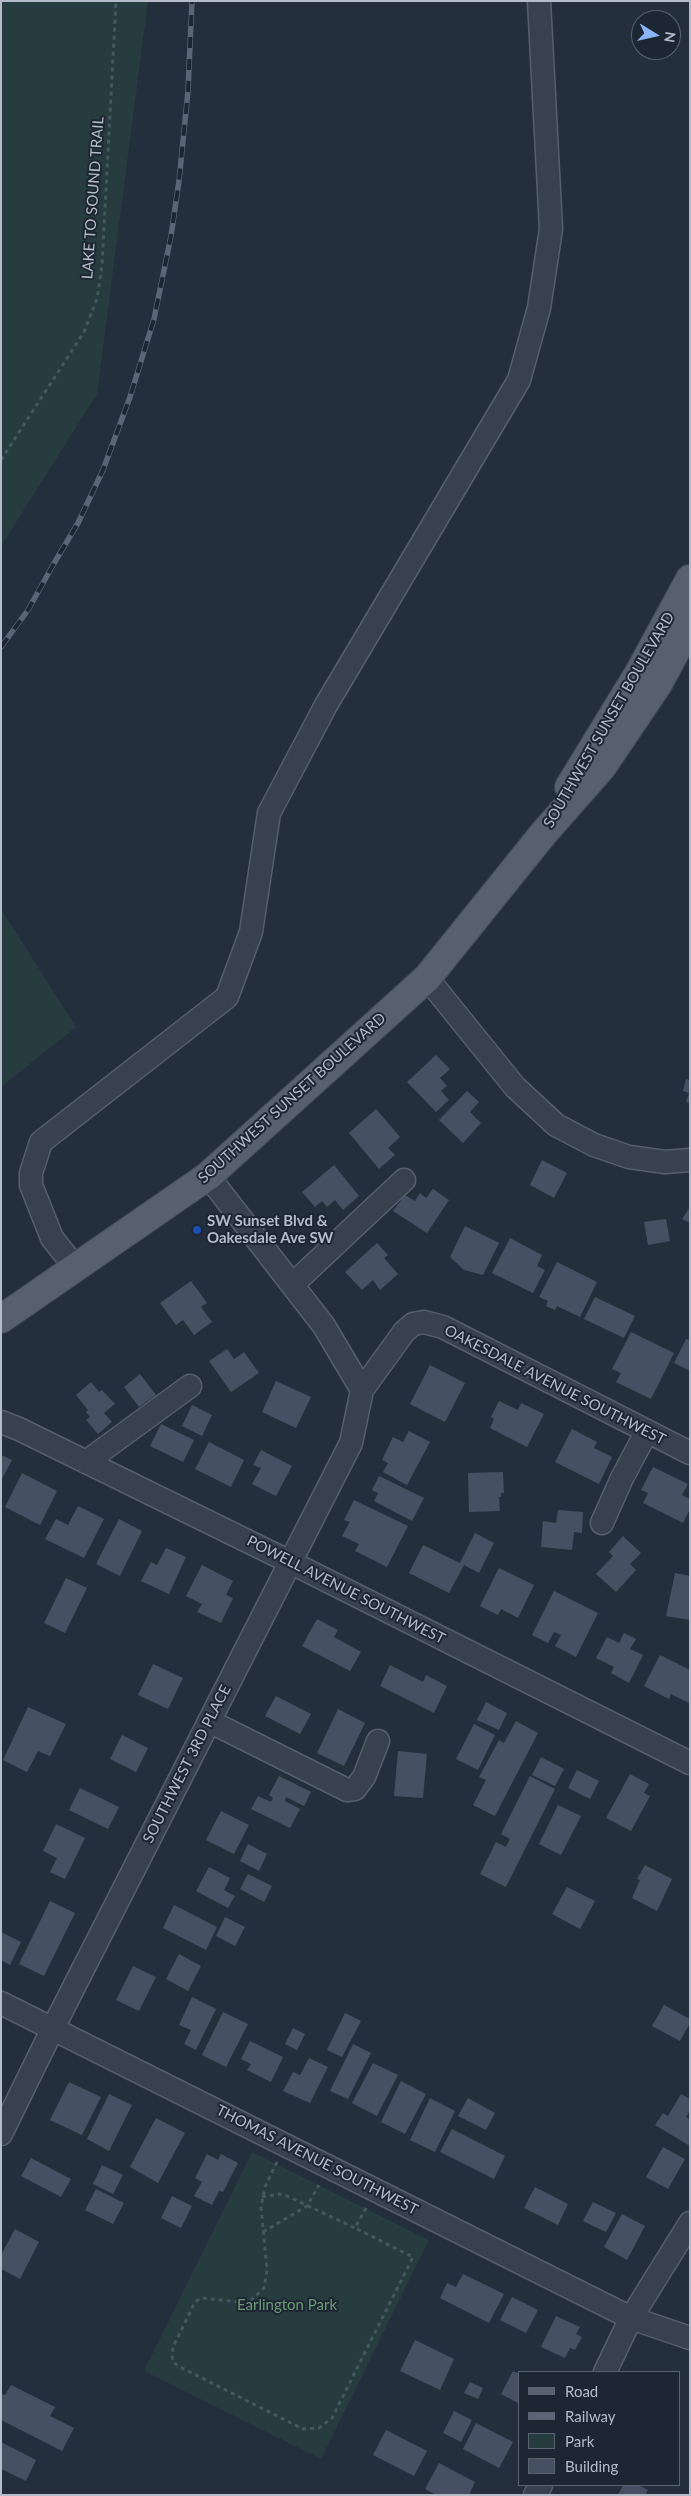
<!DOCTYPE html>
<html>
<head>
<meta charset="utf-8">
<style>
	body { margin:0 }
	#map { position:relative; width:691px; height:2496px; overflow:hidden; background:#242f3e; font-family:Lato,sans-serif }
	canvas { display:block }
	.frame { position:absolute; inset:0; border:2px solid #b4bcc9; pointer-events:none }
	.legend { position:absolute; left:518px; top:2371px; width:162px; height:115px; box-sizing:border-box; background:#1d2633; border:1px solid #59626f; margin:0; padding:6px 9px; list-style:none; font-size:15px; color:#b4bcc9 }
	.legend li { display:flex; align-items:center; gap:10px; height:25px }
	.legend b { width:25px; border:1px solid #59626f }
	.north { position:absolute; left:631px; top:10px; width:50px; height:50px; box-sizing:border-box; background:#1d2633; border:1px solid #59626f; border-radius:50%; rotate:99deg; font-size:14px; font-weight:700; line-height:20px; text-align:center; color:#b4bcc9 }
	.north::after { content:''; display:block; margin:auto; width:18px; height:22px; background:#8ab4f8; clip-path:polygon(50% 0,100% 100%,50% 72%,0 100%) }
</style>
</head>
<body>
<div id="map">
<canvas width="691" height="2496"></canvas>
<div class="frame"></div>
<ul class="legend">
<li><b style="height:6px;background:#56606e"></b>Road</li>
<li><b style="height:6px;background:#5a6575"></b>Railway</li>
<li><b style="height:14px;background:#263c3f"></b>Park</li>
<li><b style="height:14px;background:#455162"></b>Building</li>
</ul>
<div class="north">N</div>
</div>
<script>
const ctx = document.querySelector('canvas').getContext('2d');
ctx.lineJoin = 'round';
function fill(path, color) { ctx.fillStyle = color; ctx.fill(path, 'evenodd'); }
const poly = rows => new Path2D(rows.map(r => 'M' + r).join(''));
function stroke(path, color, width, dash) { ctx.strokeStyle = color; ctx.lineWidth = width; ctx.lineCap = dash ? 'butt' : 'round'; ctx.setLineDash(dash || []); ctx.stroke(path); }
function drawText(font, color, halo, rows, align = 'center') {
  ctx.font = font + ' Lato,sans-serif'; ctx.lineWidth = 4; ctx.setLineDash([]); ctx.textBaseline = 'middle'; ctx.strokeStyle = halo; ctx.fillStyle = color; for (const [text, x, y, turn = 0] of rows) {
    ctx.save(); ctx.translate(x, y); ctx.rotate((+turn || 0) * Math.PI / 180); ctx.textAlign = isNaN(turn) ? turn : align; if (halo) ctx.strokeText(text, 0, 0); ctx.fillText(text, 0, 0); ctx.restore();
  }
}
fill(poly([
	[1,1,148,1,97,394,1,546],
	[1,909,76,1027,1,1087],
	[252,2152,429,2240,321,2459,144,2371]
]), '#263c3f');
fill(poly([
	[436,1055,450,1069,440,1078,447,1086,441,1091,449,1100,436,1112,407,1082],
	[686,1079,690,1080,690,1103,686,1102,689,1093,683,1091],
	[467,1091,479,1102,470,1112,481,1123,463,1143,439,1120],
	[376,1109,400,1137,388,1148,395,1155,379,1169,349,1133],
	[542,1160,567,1173,554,1198,530,1185],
	[334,1165,359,1196,343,1210,335,1200,327,1207,322,1201,315,1207,302,1192],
	[433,1189,449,1200,427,1233,393,1211,405,1195,415,1201,420,1193,426,1198],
	[690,1207,690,1223,682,1219],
	[666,1219,670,1241,648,1245,644,1222],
	[465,1226,499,1243,483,1275,464,1270,450,1257],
	[510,1238,542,1255,537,1266,545,1270,533,1293,492,1273],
	[377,1243,388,1255,384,1258,398,1274,380,1290,373,1280,362,1290,345,1272],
	[557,1262,597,1282,580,1317,557,1306,555,1310,546,1306,548,1301,539,1297],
	[191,1281,207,1303,201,1307,212,1322,194,1335,183,1320,176,1325,160,1303],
	[595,1297,635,1316,624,1338,584,1319],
	[631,1332,674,1353,651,1399,616,1382,621,1373,612,1369],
	[686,1339,690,1340,690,1371,674,1363],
	[227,1349,234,1359,244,1352,259,1373,231,1392,209,1361],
	[430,1365,465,1383,445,1422,410,1404],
	[140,1374,156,1395,139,1407,124,1387],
	[276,1381,311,1397,296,1428,262,1412],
	[91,1382,99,1392,102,1390,115,1404,104,1413,112,1422,98,1434,86,1420,90,1417,86,1412,88,1410,76,1395],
	[499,1401,518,1410,521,1403,544,1414,527,1447,490,1428,494,1419,491,1417],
	[192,1405,212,1415,202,1436,182,1426],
	[161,1424,194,1440,183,1462,150,1446],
	[572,1429,597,1442,594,1448,612,1457,599,1484,555,1462],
	[409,1431,430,1442,407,1485,383,1472,388,1463,382,1460,393,1437,403,1442],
	[209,1442,244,1460,231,1487,195,1469],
	[261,1450,292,1466,276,1496,252,1484,261,1468,253,1465],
	[1,1455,12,1460,1,1481],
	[653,1467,688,1484,682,1495,690,1499,690,1509,683,1523,643,1503,648,1493,641,1490],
	[503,1472,504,1493,501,1493,501,1497,499,1497,500,1511,469,1512,468,1473],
	[22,1473,57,1491,40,1525,5,1507],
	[379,1476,424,1498,412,1521,374,1501,378,1493,372,1490],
	[354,1500,408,1526,387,1567,355,1551,359,1544,342,1536,350,1522,344,1520],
	[78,1506,104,1519,84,1558,45,1539,56,1519,68,1525],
	[558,1510,583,1512,582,1533,574,1532,572,1550,541,1547,543,1521,556,1523],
	[119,1519,142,1531,120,1576,96,1564],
	[475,1533,494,1543,479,1573,464,1565,449,1593,409,1573,423,1545,460,1563],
	[623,1536,641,1553,630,1564,636,1570,616,1592,596,1574,613,1556,609,1552],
	[166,1548,186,1557,169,1594,141,1581,151,1562,157,1565],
	[202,1565,233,1581,226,1595,233,1598,221,1623,197,1612,202,1604,186,1596],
	[499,1568,534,1585,518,1618,501,1609,498,1615,480,1606],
	[675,1573,690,1576,690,1620,666,1616],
	[66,1578,87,1588,65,1633,44,1623],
	[554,1591,598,1613,576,1657,555,1646,561,1635,554,1632,548,1643,532,1635],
	[317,1619,338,1630,334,1637,361,1652,350,1671,302,1646],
	[624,1633,636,1639,630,1649,643,1655,629,1683,611,1673,614,1667,596,1658,607,1637,619,1643],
	[660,1655,690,1670,689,1703,671,1694,669,1699,644,1686],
	[153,1664,183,1678,168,1709,138,1695],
	[390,1665,423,1682,426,1675,447,1686,434,1713,380,1686],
	[276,1696,311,1714,300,1734,265,1716],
	[486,1702,507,1713,499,1730,477,1720],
	[28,1707,66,1724,50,1756,38,1751,27,1772,3,1760],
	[338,1709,365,1723,344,1766,317,1753],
	[516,1721,538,1733,495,1816,473,1805,486,1780,479,1777,499,1740,504,1743],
	[474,1724,495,1735,478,1770,456,1759],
	[122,1735,148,1748,136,1772,110,1759],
	[398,1751,427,1754,423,1798,394,1796],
	[541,1757,564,1769,555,1786,532,1775],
	[577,1770,599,1781,590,1799,568,1788],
	[630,1774,649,1784,644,1793,650,1796,631,1831,606,1818],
	[279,1776,311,1792,304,1806,286,1797,285,1801,300,1809,290,1828,251,1809,258,1796,271,1802,273,1798,269,1795],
	[530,1776,555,1789,506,1887,480,1874,496,1842,506,1847,510,1839,501,1834],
	[80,1788,119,1807,108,1829,69,1810],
	[558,1805,581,1816,561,1855,539,1844],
	[221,1811,249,1825,234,1854,206,1840],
	[56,1824,85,1838,65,1879,50,1872,57,1858,43,1851],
	[248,1844,267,1854,259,1871,240,1861],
	[645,1865,672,1879,657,1911,632,1898,640,1880,637,1879],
	[209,1867,230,1878,224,1890,235,1896,228,1908,196,1891],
	[248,1874,272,1886,264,1902,240,1889],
	[567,1887,595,1901,580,1929,552,1914],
	[50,1901,75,1913,44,1976,19,1964],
	[174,1905,217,1927,206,1950,163,1928],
	[225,1917,245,1927,235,1946,216,1936],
	[1,1932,21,1942,10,1965,1,1960],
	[179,1954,201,1966,188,1991,166,1979],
	[133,1966,156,1977,139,2011,116,2000],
	[192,1997,216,2009,196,2050,184,2044,191,2030,179,2025],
	[664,2005,690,2019,690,2023,680,2041,652,2026],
	[223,2012,248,2024,226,2067,202,2055],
	[345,2013,361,2021,342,2057,327,2050],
	[293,2028,305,2034,297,2050,285,2044],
	[250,2041,283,2057,271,2082,247,2070,251,2064,241,2059],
	[353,2044,371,2053,348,2099,330,2091],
	[309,2058,328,2067,310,2103,283,2091,293,2072,300,2075],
	[373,2063,398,2075,377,2116,352,2103],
	[401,2081,426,2094,405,2134,381,2122],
	[69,2082,101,2097,82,2135,50,2120],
	[109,2094,132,2105,109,2151,87,2139],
	[681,2094,690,2099,690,2111,686,2117,690,2119,690,2146,655,2125,663,2113,668,2116],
	[430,2098,455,2111,435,2152,410,2140],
	[468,2098,495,2113,486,2130,458,2116],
	[156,2118,185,2133,158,2183,130,2167],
	[452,2129,505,2156,494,2179,440,2152],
	[663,2147,685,2159,668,2189,646,2177],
	[207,2154,218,2160,221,2154,238,2163,223,2192,219,2191,212,2205,194,2196,202,2182,195,2178],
	[31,2158,71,2179,61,2197,21,2176],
	[102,2165,123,2175,113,2194,93,2184],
	[535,2187,568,2204,558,2225,524,2208],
	[96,2189,124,2203,113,2224,85,2210],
	[172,2196,192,2206,181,2228,161,2218],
	[593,2202,616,2213,606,2232,583,2221],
	[622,2214,645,2226,627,2260,604,2247],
	[15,2229,39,2242,20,2279,1,2269,1,2255],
	[463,2274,504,2294,489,2323,440,2298,447,2283,456,2287],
	[512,2297,538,2310,526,2333,500,2320],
	[556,2316,580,2327,576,2334,582,2337,575,2350,570,2348,565,2358,541,2347],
	[415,2340,454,2359,440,2390,400,2371],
	[513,2371,520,2374,520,2404,501,2394],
	[470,2382,483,2388,478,2399,464,2393],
	[11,2385,55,2407,50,2416,74,2428,62,2451,1,2420,1,2394,5,2395],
	[454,2411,472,2420,461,2442,443,2433],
	[476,2423,513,2442,499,2468,463,2449],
	[386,2430,427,2451,414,2476,373,2455],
	[1,2442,36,2460,26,2481,1,2469],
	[439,2463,475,2482,469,2495,436,2495,425,2489],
	[623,2485,638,2485,648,2490,645,2495,618,2495]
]), '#455162');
const minor = poly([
	[427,978,515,1087,556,1125,594,1145,629,1157,665,1162,690,1160],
	[208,1176,324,1326,362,1390],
	[75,1267,52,1238,31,1185,31,1173,41,1142,227,997,251,932,269,813,326,705,519,380,539,308,551,229,539,1],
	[292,1285,404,1180],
	[1,1422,19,1429,290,1562,690,1763],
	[86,1462,190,1386],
	[602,1523,622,1478,647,1431],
	[209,1721,347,1790,355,1789,364,1777,378,1741],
	[1,2003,631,2318,690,2338],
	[1,2134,53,2028,351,1443,362,1390,404,1332,413,1324,424,1322,443,1327,690,1453],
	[605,2372,631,2318,690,2223],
	[535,2495,541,2485]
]);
const major = poly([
	[569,787,640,671,690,579],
	[1,1319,208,1176,427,978,543,834,602,767,658,684,690,625]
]);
stroke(minor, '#565f6c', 25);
stroke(major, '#414a57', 30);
stroke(poly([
	[1,460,84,332,97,299,102,265,116,1],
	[277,2162,265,2187,261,2207,267,2270,264,2288,251,2300,240,2302,201,2298,195,2302,173,2347,172,2361,178,2366,303,2429,319,2428,332,2418,413,2257,357,2229,356,2226,366,2208],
	[262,2197,279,2194,287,2196,357,2229],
	[263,2232,307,2206,319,2185]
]), '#44595c', 3, [4, 4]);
stroke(minor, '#38414e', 22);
stroke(major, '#56606e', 28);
const rail = poly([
	[1,647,28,610,53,565,78,523,103,470,130,397,154,319,171,236,179,181,188,91,192,1]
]);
stroke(rail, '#5a6575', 5.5);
stroke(rail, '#1d2633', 4, [11]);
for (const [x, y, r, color] of [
	[197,1230,5,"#1a4fb4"]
]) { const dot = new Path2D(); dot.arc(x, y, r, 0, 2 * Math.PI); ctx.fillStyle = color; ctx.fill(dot); stroke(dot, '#1d2633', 2); }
drawText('15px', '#b4bcc9', '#1d2633', [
	["LAKE TO SOUND TRAIL",93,198,-86],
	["SOUTHWEST SUNSET BOULEVARD",609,720,-60],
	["SOUTHWEST SUNSET BOULEVARD",292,1098,-42],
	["OAKESDALE AVENUE SOUTHWEST",555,1385,27],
	["POWELL AVENUE SOUTHWEST",346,1590,27],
	["SOUTHWEST 3RD PLACE",187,1764,-63],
	["THOMAS AVENUE SOUTHWEST",317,2160,27]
]);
drawText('bold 15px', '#b4bcc9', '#1d2633', [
	["SW Sunset Blvd &",207,1221],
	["Oakesdale Ave SW",207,1238]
], 'left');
drawText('15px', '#6b9a76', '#1d2633', [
	["Earlington Park",287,2305]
]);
</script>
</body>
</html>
